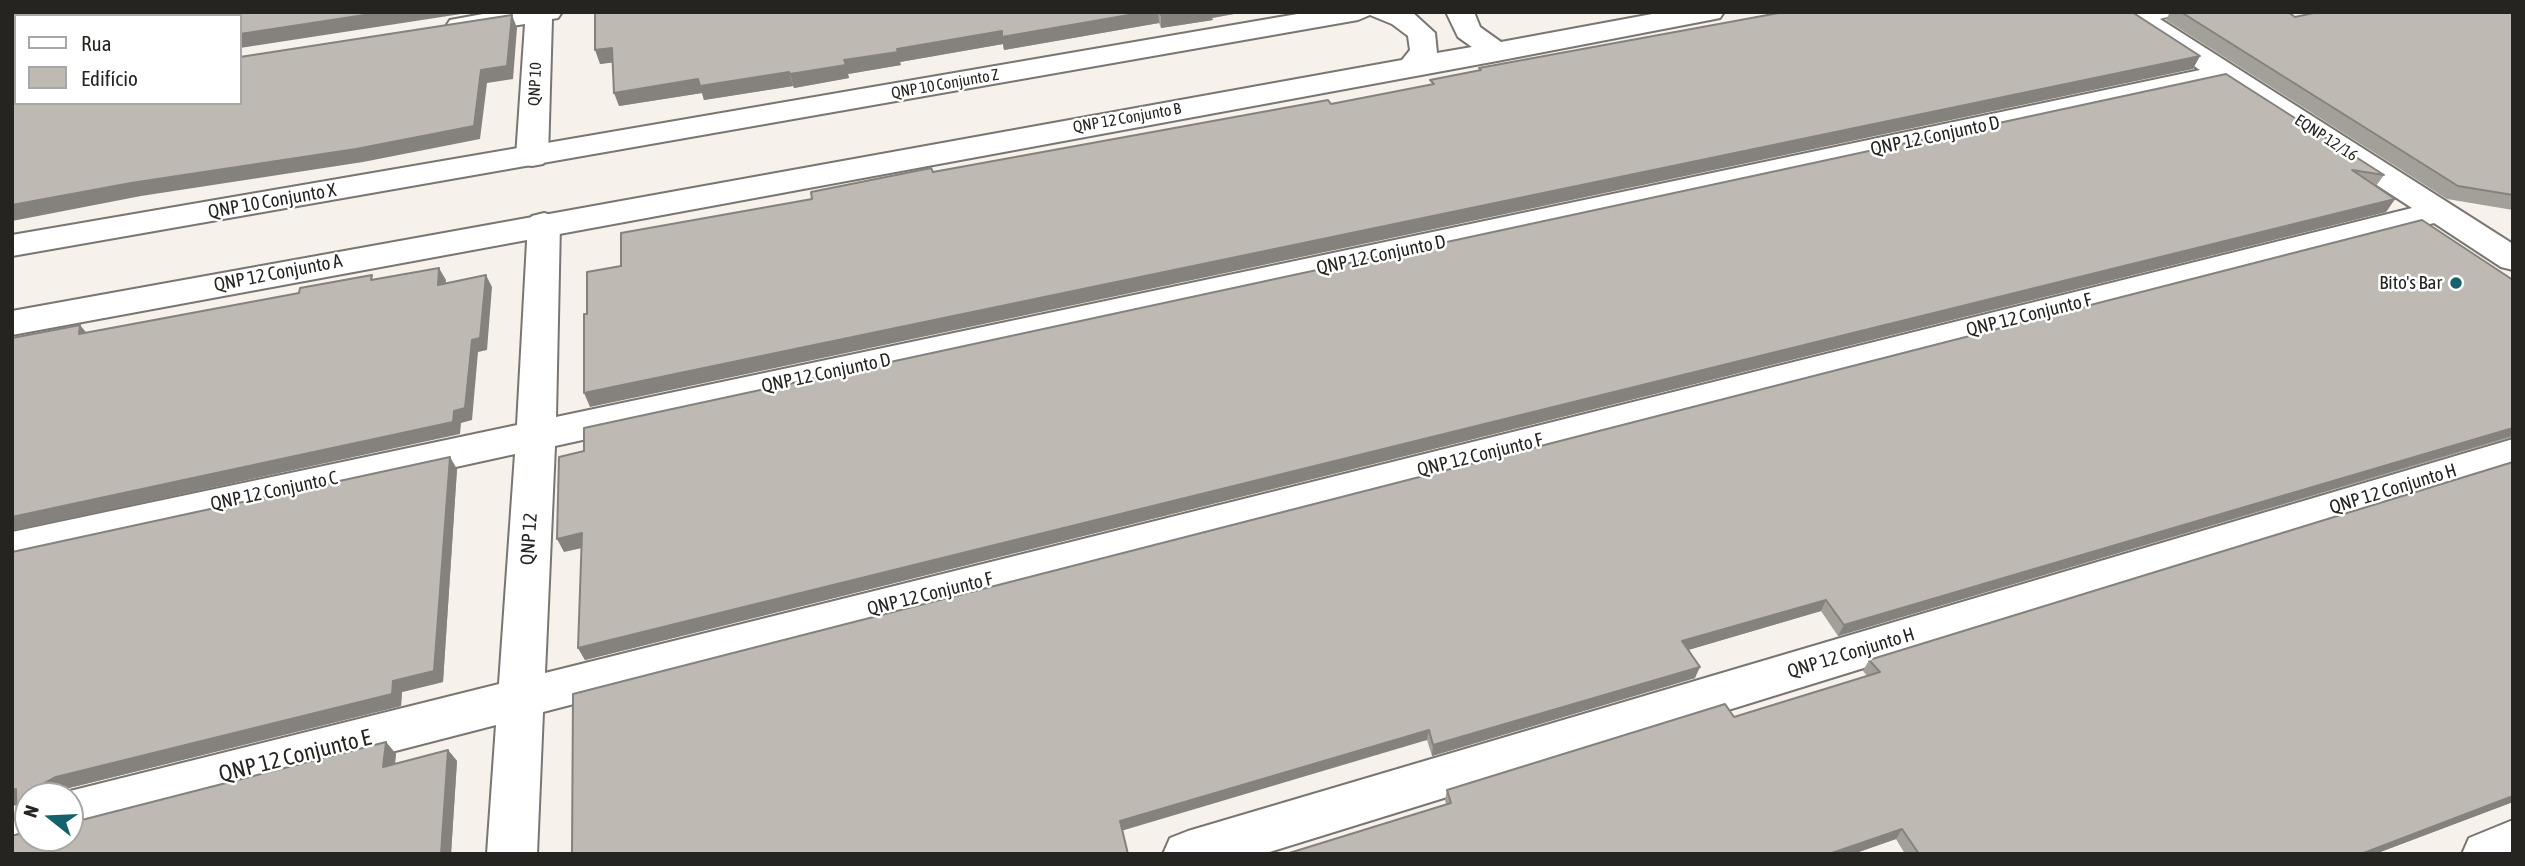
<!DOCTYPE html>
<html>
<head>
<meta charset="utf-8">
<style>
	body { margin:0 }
	#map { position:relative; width:2525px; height:866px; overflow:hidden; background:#f6f1ea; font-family:"Asap Condensed",sans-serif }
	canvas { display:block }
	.frame { position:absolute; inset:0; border:14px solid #262421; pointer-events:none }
	.legend { position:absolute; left:14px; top:14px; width:228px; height:91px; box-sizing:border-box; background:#fff; border:2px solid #a8a7a6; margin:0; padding:9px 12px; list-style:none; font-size:21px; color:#262421 }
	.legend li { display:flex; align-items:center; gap:14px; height:35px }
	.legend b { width:35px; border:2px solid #a8a7a6 }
	.north { position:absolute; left:14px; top:782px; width:70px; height:70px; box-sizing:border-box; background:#fff; border:2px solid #a8a7a6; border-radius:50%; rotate:288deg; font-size:19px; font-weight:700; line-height:28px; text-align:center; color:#262421 }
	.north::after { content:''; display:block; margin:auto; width:24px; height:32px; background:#15626d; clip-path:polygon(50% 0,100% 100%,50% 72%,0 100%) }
</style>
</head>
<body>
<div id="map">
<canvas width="2525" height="866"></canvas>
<div class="frame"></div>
<ul class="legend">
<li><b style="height:9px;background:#fff"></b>Rua</li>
<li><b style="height:19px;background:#bebab3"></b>Edifício</li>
</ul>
<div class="north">N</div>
</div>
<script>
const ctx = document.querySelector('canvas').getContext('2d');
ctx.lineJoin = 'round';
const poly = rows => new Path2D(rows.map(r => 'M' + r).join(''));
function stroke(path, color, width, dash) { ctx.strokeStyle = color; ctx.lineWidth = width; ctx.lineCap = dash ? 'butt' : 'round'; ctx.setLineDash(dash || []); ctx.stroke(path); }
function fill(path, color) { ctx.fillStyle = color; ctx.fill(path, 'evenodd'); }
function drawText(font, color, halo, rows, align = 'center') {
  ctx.font = font + ' "Asap Condensed",sans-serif'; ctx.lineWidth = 5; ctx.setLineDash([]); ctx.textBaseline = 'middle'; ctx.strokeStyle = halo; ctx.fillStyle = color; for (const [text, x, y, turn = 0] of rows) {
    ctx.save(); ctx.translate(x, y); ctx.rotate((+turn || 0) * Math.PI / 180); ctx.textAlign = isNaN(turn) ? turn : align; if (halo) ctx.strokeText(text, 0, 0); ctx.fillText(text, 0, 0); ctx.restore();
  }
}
const service = poly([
	[2136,12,2175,12,2172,16,2139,24,2131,23,2128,18,2136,12]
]);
const minor = poly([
	[494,12,562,12,558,18,552,19,548,157,543,164,532,166,521,164,516,157,525,24,460,34,450,32,446,26,450,20,494,12],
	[2116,12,2149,12,2513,244,2513,270,2501,267,2434,223,543,712,537,854,487,854,496,725,70,835,70,796,57,796,70,791,499,684,515,454,12,564,12,532,517,425,528,223,532,216,544,213,556,216,560,223,556,417,2200,70,2120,18,2116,12],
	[2220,83,2412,208,545,673,555,446,2220,83],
	[2513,439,2513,467,1263,854,1163,854,1170,838,1188,831,2513,439],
	[28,802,28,838,46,838,12,850,12,806,28,802],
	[2513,820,2513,854,2462,854,2469,838,2513,820]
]);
const tertiary = poly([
	[1309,12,1412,12,1435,33,1437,53,1472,47,1458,37,1446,12,1474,12,1480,27,1501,42,1663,12,1724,12,1720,18,1710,20,1497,61,12,335,12,311,1402,60,1410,50,1408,36,1392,24,1370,15,1358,20,12,256,12,235,1309,12]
]);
stroke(service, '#7a7570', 3);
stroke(minor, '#7a7570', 4);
stroke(tertiary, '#7a7570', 4);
fill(service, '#fff');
fill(minor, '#fff');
fill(tertiary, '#fff');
fill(poly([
	[595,12,1245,12,1212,18,1213,20,1161,28,1159,23,1004,50,1003,44,900,62,901,65,848,74,849,78,794,88,793,86,704,100,702,93,619,106,613,62,600,64],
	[2170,12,2288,12,2295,17,2513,12,2513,210,2447,199,2166,20],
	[2226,74,2384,175,2376,186,2395,199,2386,212,585,660,578,648,582,548,564,552],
	[2513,280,2513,437,1838,636,1821,611,1688,650,1695,678,1432,756,1427,740,572,854],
	[2513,462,2513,802,2375,854,1905,854,1896,839,1853,854,1286,854,1446,804,1445,800,1447,790,1734,717,1867,676,1863,671,1869,660],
	[457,469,443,682,402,692,401,706,69,788,61,793,28,796,28,838,386,742,396,754,395,764,448,750,457,761,451,854,12,854,26,832,17,824,16,803,12,804,12,552]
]), '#a3a09a');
fill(poly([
	[384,12,474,12,240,48,240,34],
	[1146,12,1158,12,1159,23,1004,50,1003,44,900,62,901,65,848,74,849,78,794,88,790,74,844,60,897,49,1002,31],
	[1179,12,1245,12,1212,18,1213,20,1161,28,1161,15],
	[512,15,517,28,513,79,487,83,480,139,363,162,141,196,12,221,12,205,481,70],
	[612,48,617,62,600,64,595,50],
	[2200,56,2193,69,590,407,584,393],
	[789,72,793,86,704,100,702,93,619,106,614,93,698,79],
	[2395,199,2386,212,585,660,578,648],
	[439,268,446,280,444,297,438,285],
	[486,275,492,287,487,350,478,352,472,420,461,423,460,434,12,531,12,517,454,411],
	[80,325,90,337,79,334],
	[2513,428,2512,436,1838,636,1844,625],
	[450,457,457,469,443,682,402,692,401,706,69,788,61,793,64,796,54,796,41,785,56,777,393,681],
	[582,533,589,546,564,552,557,539],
	[1826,600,1821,611,1678,653,1682,641],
	[1700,667,1695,678,1432,756,1433,745],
	[1429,730,1427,740,1121,831,1120,821],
	[386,742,396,754,393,778,383,767],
	[448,750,457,761,451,854,441,854],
	[16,789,28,800,12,804,12,790],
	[2513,796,2513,802,2375,854,2361,854],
	[1902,829,1896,839,1853,854,1829,854]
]), '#85827d');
const building = poly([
	[12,12,384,12,240,34,240,16,16,16,16,103,240,103,240,57,512,15,507,66,481,70,474,126,356,149,131,183,12,205,12,12],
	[595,12,1146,12,1002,37,1002,31,897,49,898,52,844,60,846,65,790,74,789,72,700,86,698,79,614,93,612,48,595,50,595,12],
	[1159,12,1179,12,1161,15,1159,12],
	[1784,12,2132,12,2200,56,584,393,584,314,587,314,587,272,621,266,621,233,812,199,811,192,931,168,933,172,1328,100,1331,104,1434,84,1430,80,1481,70,1479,68,1784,12],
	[2181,12,2288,12,2295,17,2318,12,2513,12,2513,195,2458,186,2181,12],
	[2226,74,2384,175,2352,170,2395,199,578,648,582,533,557,539,559,457,584,451,584,428,2226,74],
	[2422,220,2513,280,2513,428,1844,625,1826,600,1682,641,1700,667,1433,745,1429,730,1120,821,1128,854,572,854,573,694,2422,220],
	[439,268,438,285,486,275,480,338,472,340,465,408,454,411,453,422,12,517,12,338,80,325,79,334,299,293,300,288,372,275,371,280,439,268],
	[450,457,434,671,393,681,392,694,56,777,41,785,54,788,54,796,28,796,28,825,17,824,16,789,12,790,12,552,450,457],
	[2513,462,2513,796,2361,854,1919,854,1902,829,1829,854,1286,854,1451,803,1447,790,1725,704,1734,717,1880,672,1869,660,2513,462],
	[386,742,383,767,448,750,441,854,12,854,12,836,28,831,28,838,70,838,70,823,386,742]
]);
fill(building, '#bebab3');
stroke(building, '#85827d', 2);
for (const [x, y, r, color] of [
	[2456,283,7,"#15626d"]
]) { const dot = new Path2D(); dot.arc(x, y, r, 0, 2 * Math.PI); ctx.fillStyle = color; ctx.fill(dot); stroke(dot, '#fff', 2.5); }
drawText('16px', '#262421', '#fff', [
	["QNP 10",535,84,-87],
	["QNP 10 Conjunto Z",945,84,-10],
	["QNP 12 Conjunto B",1127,118,-10],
	["EQNP 12/16",2326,138,33]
]);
drawText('19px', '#262421', '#fff', [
	["QNP 12 Conjunto D",1935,136,-12],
	["QNP 10 Conjunto X",272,201,-10],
	["QNP 12 Conjunto D",1381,255,-12],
	["QNP 12 Conjunto A",278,273,-11],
	["QNP 12 Conjunto F",2029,315,-14],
	["QNP 12 Conjunto D",826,373,-12],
	["QNP 12 Conjunto F",1480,455,-14],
	["QNP 12 Conjunto H",2393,489,-17],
	["QNP 12 Conjunto C",274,491,-12],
	["QNP 12",529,539,-86],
	["QNP 12 Conjunto F",930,594,-14],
	["QNP 12 Conjunto H",1851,653,-17]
]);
drawText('19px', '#262421', '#fff', [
	["Bito's Bar",2442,283]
], 'right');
drawText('23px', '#262421', '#fff', [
	["QNP 12 Conjunto E",295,756,-14]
]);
</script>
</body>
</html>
